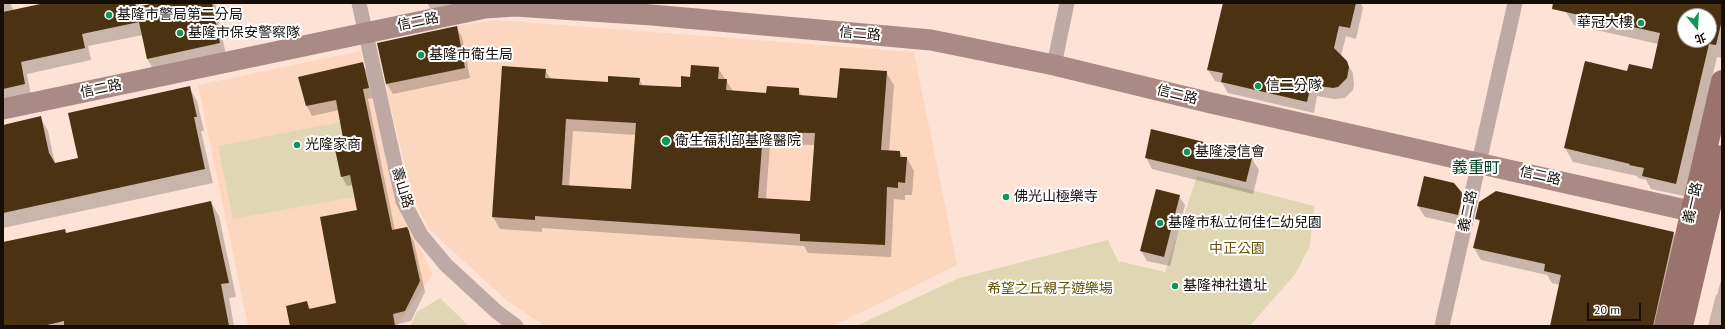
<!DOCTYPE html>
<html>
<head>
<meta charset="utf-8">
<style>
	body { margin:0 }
	#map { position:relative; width:1725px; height:329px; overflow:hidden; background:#fde3d5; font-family:"PT Sans","Noto Sans TC",sans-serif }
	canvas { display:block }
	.frame { position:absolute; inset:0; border:4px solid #170d07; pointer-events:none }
	.north { position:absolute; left:1677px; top:8px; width:40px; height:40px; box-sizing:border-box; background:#fff; border:1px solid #a29e9c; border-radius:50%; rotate:162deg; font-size:11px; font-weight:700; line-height:16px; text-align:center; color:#170d07 }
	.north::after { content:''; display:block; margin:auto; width:14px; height:18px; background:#0f9757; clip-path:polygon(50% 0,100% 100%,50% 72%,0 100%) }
	.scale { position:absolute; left:1587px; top:303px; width:54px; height:18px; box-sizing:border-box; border:2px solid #170d07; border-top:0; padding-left:5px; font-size:12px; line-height:14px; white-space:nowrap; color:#170d07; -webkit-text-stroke:3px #fff; paint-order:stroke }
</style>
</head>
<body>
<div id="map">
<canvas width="1725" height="329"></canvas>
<div class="frame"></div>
<div class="north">北</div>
<div class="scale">20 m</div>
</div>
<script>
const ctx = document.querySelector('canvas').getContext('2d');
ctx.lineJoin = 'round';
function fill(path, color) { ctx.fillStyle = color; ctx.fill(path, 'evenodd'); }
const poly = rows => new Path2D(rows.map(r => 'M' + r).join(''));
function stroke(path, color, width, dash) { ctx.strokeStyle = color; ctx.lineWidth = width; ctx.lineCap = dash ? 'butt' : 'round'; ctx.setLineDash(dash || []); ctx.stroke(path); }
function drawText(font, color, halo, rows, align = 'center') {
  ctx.font = font + ' "PT Sans","Noto Sans TC",sans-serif'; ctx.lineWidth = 4; ctx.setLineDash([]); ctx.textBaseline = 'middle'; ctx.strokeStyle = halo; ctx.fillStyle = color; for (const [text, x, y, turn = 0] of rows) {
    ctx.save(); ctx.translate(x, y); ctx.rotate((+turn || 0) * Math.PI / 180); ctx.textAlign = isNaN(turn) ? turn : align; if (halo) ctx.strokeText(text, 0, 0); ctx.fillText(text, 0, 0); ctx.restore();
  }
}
fill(poly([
	[495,20,914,52,957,265,833,326,545,326,506,300,430,230,413,198,385,84,465,68,457,26],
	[360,51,398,204,433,274,397,326,248,326,198,85]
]), '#fdd6c0');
fill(poly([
	[340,122,354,197,233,219,218,146],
	[1197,176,1314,206,1310,246,1296,273,1250,326,856,326,959,278,1108,240,1118,261,1165,272],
	[440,298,469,326,410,326,417,312]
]), '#e1d6b3');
fill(poly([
	[3,3,10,3,14,11,42,5,42,3,139,3,140,7,161,3,215,3,226,55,154,70,147,59,143,35,88,46,91,60,27,74,31,96,3,102],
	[427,3,521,3,434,15],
	[1224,3,1361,3,1363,8,1356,39,1346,36,1341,56,1346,62,1353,73,1354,85,1353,90,1345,98,1334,99,1317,96,1314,113,1228,93,1222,83,1215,81,1208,70],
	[1569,3,1722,3,1722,58,1717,57,1684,196,1651,189,1646,180,1638,178,1637,176,1573,162,1565,148,1585,63,1628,72,1652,70,1658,44,1574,25,1566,12],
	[1685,16,1709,16,1709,40,1685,40],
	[456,27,462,37,470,78,393,94,387,84,378,44],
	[362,63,368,73,374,98,368,99,395,230,406,228,414,242,425,292,411,321,398,324,398,326,291,326,306,302,311,309,337,304,358,210,353,185,347,186,342,177,344,139,339,110,312,116,307,106,299,78],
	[718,68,733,91,767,94,798,89,802,96,838,99,886,72,894,85,889,151,900,152,903,158,907,158,914,171,912,195,905,195,905,200,894,199,891,257,808,253,804,246,542,228,542,232,500,229,493,217,545,70,551,79,609,83,639,79,643,86,682,88,691,78],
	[573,131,636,135,632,190,569,186],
	[770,144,815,145,811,202,766,199],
	[189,87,197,101,204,131,201,131,213,183,3,228,3,126,40,117,48,131,55,164,79,159],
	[1203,143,1206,148,1252,159,1259,170,1253,194,1152,169,1146,157],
	[1462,194,1469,206,1464,226,1425,217,1418,206],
	[1179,196,1185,205,1170,266,1147,261,1141,251],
	[211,202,219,216,236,297,229,298,234,326,3,326,3,243,66,234],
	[1477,218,1673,233,1681,245,1662,326,1551,326,1560,285,1552,283,1547,275,1481,260,1474,248,1480,224],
	[1722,277,1722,326,1708,326,1716,295,1717,295]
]), '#0003');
fill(poly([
	[45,3,135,3,136,7,156,3,212,3,220,43,147,59,139,22,82,34,85,48,21,62,25,84,3,89,3,12],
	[1223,3,1356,3,1350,28,1339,26,1334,48,1347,61,1349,67,1347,78,1338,87,1333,88,1311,85,1307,102,1221,82,1223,73,1207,70],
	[1553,3,1722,3,1722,20,1716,45,1709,44,1676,184,1642,176,1644,168,1629,165,1630,164,1564,148,1585,61,1627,71,1629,64,1652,69,1660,33,1552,9],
	[1685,16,1709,16,1709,40,1685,40],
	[457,26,465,68,386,84,377,43],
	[363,62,369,88,363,89,392,230,407,227,409,231,420,281,405,311,393,314,395,326,290,326,286,306,307,301,309,309,336,303,320,217,357,210,350,175,341,177,333,140,343,138,336,100,306,106,298,77],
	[691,65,719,67,718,79,727,79,726,90,766,93,767,86,799,88,799,95,837,98,840,68,887,71,881,150,900,151,900,157,907,157,905,183,898,182,898,188,887,187,885,245,800,241,800,234,535,216,535,220,492,217,502,66,546,69,545,78,608,82,608,76,640,78,639,85,681,87,681,76,690,77],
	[566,119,636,123,631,189,562,185],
	[763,132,815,133,810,201,758,198],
	[190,86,197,117,194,117,205,169,3,213,3,125,41,116,49,153,55,163,78,158,68,113],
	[1151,129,1204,142,1203,146,1252,158,1246,182,1145,158],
	[1424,176,1454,183,1463,194,1458,215,1417,206],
	[1156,189,1180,195,1164,257,1140,251],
	[1496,191,1674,232,1653,326,1550,326,1561,275,1544,271,1545,264,1473,248,1480,220,1475,219,1479,202],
	[211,201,229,283,221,284,229,326,64,326,64,321,43,326,3,326,3,242,65,229,66,233]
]), '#4a3212');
stroke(poly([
	[359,3,403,201,421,235,446,265,497,312,516,326],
	[1054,65,1067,3],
	[1442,326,1515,3]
]), '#bfa9a5', 15);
stroke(poly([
	[3,109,485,8,515,6,652,15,931,40,1054,65,1211,103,1708,215]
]), '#a98a84', 21);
stroke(poly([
	[1665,326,1722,81],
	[1682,326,1722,156]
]), '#99736c', 22);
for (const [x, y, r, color] of [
	[109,15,4,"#0f9757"],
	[1641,23,4,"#0f9757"],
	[180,33,4,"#0f9757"],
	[421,55,4,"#0f9757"],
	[1258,86,4,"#0f9757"],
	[666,141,5,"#0f9757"],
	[297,145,4,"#0f9757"],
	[1187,152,4,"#0f9757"],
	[1006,197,4,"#0f9757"],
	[1160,223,4,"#0f9757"],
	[1175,286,4,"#0f9757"]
]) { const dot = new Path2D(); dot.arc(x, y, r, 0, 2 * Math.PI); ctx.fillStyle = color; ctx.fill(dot); stroke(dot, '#fff', 1.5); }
drawText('14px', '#170d07', '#fff', [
	["基隆市警局第二分局",117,15],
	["華冠大樓",1633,23,"right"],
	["基隆市保安警察隊",188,33],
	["基隆市衛生局",429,55],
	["信二分隊",1266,86],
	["衛生福利部基隆醫院",675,141],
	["光隆家商",305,145],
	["基隆浸信會",1195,152],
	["佛光山極樂寺",1014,197],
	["基隆市私立何佳仁幼兒園",1168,223],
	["基隆神社遺址",1183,286]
], 'left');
drawText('14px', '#170d07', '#fff', [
	["信二路",418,22,-12],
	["信二路",860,34,5],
	["信二路",101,89,-12],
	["信二路",1177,95,14],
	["信二路",1540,176,13],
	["壽山路",402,188,73],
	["義一路",1693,203,-77],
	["義二路",1468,211,-78]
]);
drawText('14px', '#66530a', '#fff', [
	["中正公園",1237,249],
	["希望之丘親子遊樂場",1050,289]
]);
drawText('16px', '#014021', '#fff', [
	["義重町",1476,168]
]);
</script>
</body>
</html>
